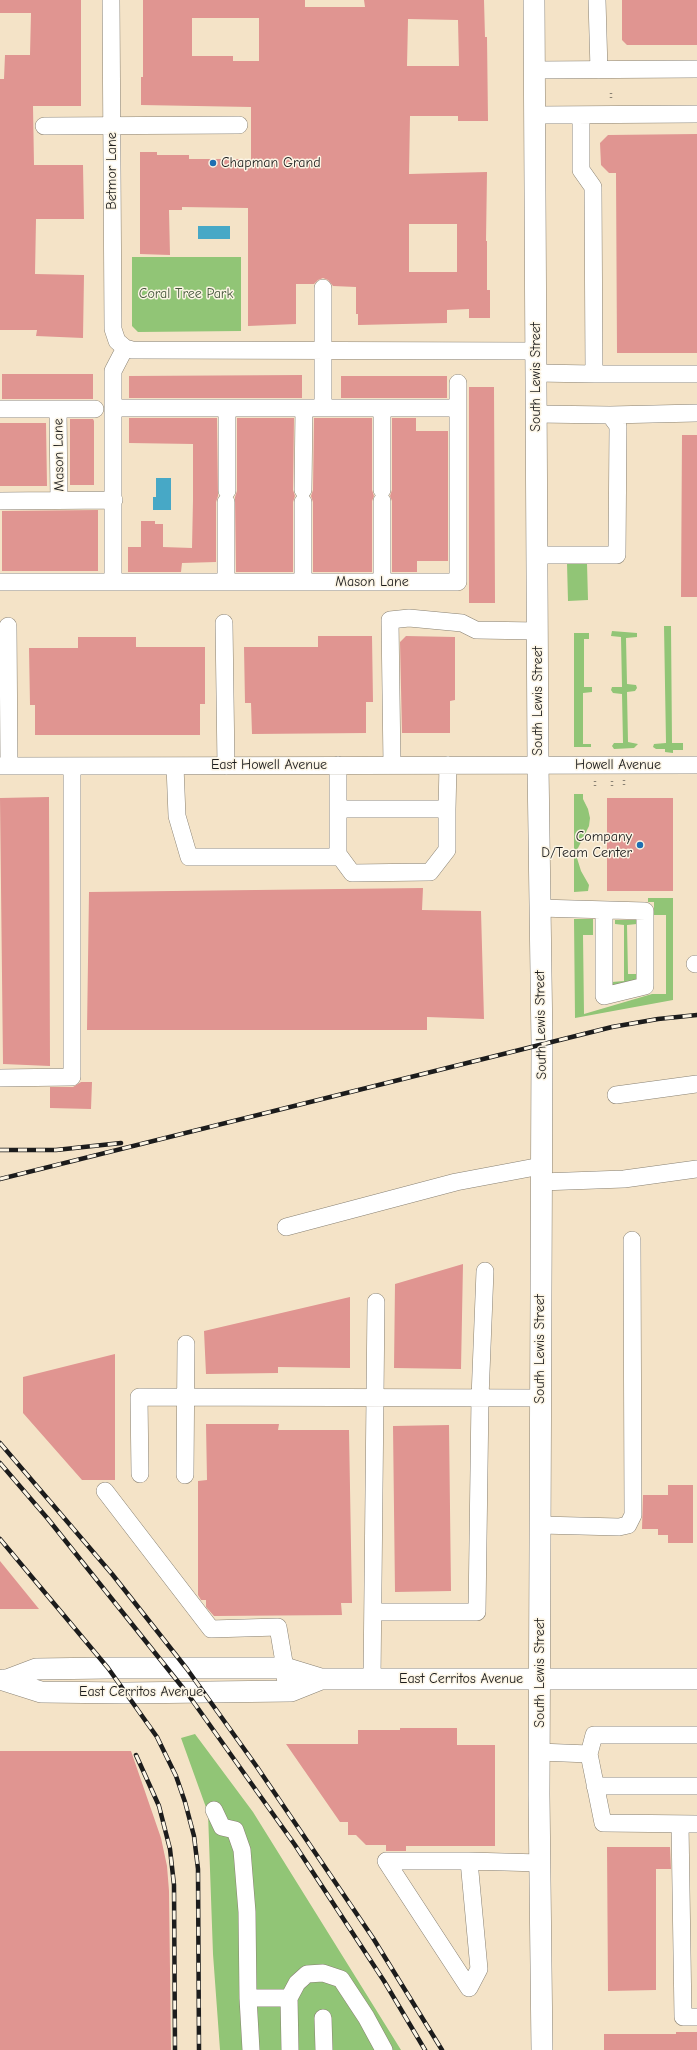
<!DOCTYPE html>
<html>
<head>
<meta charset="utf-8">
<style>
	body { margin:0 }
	canvas { display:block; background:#f4e3c7 }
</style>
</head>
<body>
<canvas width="697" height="2050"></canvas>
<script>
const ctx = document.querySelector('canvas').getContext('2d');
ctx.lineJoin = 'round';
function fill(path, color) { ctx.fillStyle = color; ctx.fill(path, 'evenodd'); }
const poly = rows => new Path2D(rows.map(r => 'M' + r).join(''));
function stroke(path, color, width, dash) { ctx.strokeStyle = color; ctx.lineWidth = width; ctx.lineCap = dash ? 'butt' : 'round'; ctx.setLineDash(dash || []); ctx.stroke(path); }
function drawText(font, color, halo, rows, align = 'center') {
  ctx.font = font + ' "Comic Neue",sans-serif'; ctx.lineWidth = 3; ctx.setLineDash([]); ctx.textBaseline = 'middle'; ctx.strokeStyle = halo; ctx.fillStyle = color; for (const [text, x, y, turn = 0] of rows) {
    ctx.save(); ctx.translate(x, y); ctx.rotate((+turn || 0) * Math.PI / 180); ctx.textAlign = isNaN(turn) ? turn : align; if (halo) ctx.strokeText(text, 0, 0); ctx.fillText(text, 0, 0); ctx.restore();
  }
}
fill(poly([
	[132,257,241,257,241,331,138,332,132,326],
	[567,563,587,563,588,600,568,601],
	[664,626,671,626,672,743,683,743,683,750,673,750,673,753,665,752,665,749,656,749,653,747,654,744,666,743],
	[612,631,637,633,637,637,626,638,627,684,636,685,637,688,635,691,627,692,628,742,638,744,634,748,614,749,612,746,614,743,623,743,622,694,613,693,611,690,612,687,622,687,621,637,611,636],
	[574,633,589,633,589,639,584,639,584,687,592,687,592,692,583,693,583,744,591,744,591,747,574,747],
	[574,794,583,794,583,799,588,809,590,818,589,826,578,848,577,858,581,871,589,885,588,891,574,892],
	[648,898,673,898,673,1000,575,1018,574,919,593,919,593,935,583,935,584,1014,652,994,666,994,666,915,654,915,654,902,648,902],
	[615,920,637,920,637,924,627,925,628,974,638,974,637,982,612,988,612,982,624,981,624,925,615,924],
	[195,1734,253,1812,401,2050,220,2050,213,1954,208,1813,181,1738]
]), '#91c576');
fill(poly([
	[198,226,230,226,230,239,198,239],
	[156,478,171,478,171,510,153,510,153,497,156,497]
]), '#47a8c6');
fill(poly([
	[0,0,81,0,81,106,33,106,34,165,83,165,84,219,36,219,35,274,84,275,83,338,36,336,37,330,0,330,0,79,4,79,5,55,30,55,31,13,0,13],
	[143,0,305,0,305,7,365,7,364,0,484,0,485,37,487,37,488,121,458,121,458,116,410,116,409,174,487,172,486,241,487,241,487,290,490,290,490,318,469,318,469,309,447,310,447,323,358,325,358,314,356,314,356,287,333,286,328,280,323,278,318,280,314,284,296,284,296,324,248,326,248,208,182,207,182,210,169,210,170,255,140,254,140,152,157,152,157,155,189,155,189,159,251,159,251,107,141,105,141,77,143,77],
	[192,18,259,18,259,61,233,61,233,56,192,56],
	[408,19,458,20,459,66,407,66],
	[409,224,457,224,457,272,409,272],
	[622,0,697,0,697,45,627,45,622,40],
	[697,134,697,353,617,353,616,173,609,173,601,165,600,143,608,135],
	[2,374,93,374,93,399,2,399],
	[302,375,302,398,129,398,129,376],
	[341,376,447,376,447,398,341,398],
	[469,387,494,387,495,603,469,603],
	[129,418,217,418,218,496,216,502,216,562,182,563,181,572,128,572,128,547,141,547,141,521,155,521,155,524,163,524,163,547,192,548,193,500,193,444,129,443],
	[237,418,294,418,293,490,295,496,293,502,293,572,236,572,235,497,237,491],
	[314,418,372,418,372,490,374,496,372,501,372,572,313,572,313,502,311,496,313,490],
	[392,418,416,418,416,431,448,431,448,561,417,561,417,572,392,572,392,501,390,496,392,490],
	[70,419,93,419,94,421,94,485,70,485],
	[0,423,46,423,47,486,0,486],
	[682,435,697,435,697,597,681,597],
	[98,510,98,571,2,571,2,511],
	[318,636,372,636,373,702,366,702,366,733,252,734,251,703,245,703,244,647,318,647],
	[406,636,455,637,455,700,450,701,450,733,402,733,400,642],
	[78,637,136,637,136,647,205,647,205,704,200,704,200,735,35,735,35,705,30,705,29,648,78,648],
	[49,797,50,1066,3,1064,0,798],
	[607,798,673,798,673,891,607,891],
	[423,888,422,910,481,911,484,1019,427,1017,427,1030,87,1030,89,892],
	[81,1082,92,1082,91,1109,50,1108,50,1087,73,1087],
	[463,1264,461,1369,394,1368,395,1284],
	[350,1297,350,1368,278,1367,278,1373,206,1374,204,1331],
	[115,1354,115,1480,82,1480,23,1413,23,1377],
	[206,1424,279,1424,278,1430,349,1430,352,1603,341,1603,342,1615,214,1616,206,1607,206,1600,201,1600,198,1595,198,1481,207,1480],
	[449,1425,451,1591,395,1592,393,1426],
	[668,1485,693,1485,693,1543,668,1543,668,1535,658,1535,658,1529,642,1529,643,1495,668,1495],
	[0,1561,39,1609,0,1609],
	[400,1728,457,1728,457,1745,495,1745,495,1846,406,1846,406,1851,386,1851,386,1845,366,1845,356,1835,348,1835,348,1822,340,1822,286,1744,358,1744,358,1730,400,1730],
	[0,1751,131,1751,161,1838,167,1866,169,1891,171,2050,0,2050],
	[607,1847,670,1847,671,1869,656,1869,656,1990,608,1991],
	[676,2032,697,2032,697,2050,604,2050,604,2034,676,2034]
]), '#e09591');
const minor = poly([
	[111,0,113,329,117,341,125,348,132,350,536,351],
	[597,0,599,70],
	[534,70,697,69],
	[535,115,697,114],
	[44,126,239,125],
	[323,288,323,408],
	[536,373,594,374,593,187,581,170,581,115],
	[594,374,697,374],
	[113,408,458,408],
	[227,408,227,491],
	[0,409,95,409],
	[58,409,59,500],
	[536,414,610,415,618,426,617,555,537,555],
	[610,415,697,413],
	[303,490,304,408],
	[382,490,382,408],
	[0,501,114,500],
	[382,501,382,582],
	[303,502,303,582],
	[226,581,226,502],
	[0,582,458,582,458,383],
	[113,582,113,371,125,348],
	[224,623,226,766],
	[8,626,9,766],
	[338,765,338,809,447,809,448,765],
	[392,765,390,620,409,618,462,623,476,630,537,631],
	[0,766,697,765],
	[175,766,177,816,189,857,338,857,338,809],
	[338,854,352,873,430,872,447,850,447,809],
	[539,908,645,911,645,986,604,996,604,910],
	[695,964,697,964],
	[0,1078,72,1077,72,766],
	[616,1095,697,1084],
	[541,1182,624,1179,697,1169],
	[286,1227,456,1182,541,1166],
	[140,1474,139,1397,540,1398],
	[185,1475,186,1344],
	[105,1491,211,1629,278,1627,285,1668,286,1691],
	[540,1525,619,1527,628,1525,633,1515,632,1240],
	[373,1612,477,1612,480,1398,485,1271],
	[372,1679,376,1302],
	[697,1735,594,1735,589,1754,603,1823,697,1824],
	[539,1752,589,1754],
	[595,1786,697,1786],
	[214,1810,222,1827,235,1830,242,1850,247,1912,248,1998,251,2050],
	[680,1824,683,2017,697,2017],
	[469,1861,479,1969,469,1988,386,1861,469,1861,540,1863],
	[248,1998,289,1998],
	[323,2018,324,2050],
	[290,2050,289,1998,297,1983,307,1974,323,1973,341,1979,366,2017,384,2050]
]);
const major = poly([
	[534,0,538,765,542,1044,539,1794,542,2050],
	[3,1680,41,1692,126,1693,291,1691,321,1679],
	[7,1680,36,1669,108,1668,285,1668,321,1679,697,1679]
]);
stroke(minor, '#888072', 18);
stroke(major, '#888072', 22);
stroke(poly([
	[611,93,611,99],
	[624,780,624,788],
	[595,781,595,788],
	[612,781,612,788]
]), '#888072', 2.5, [1, 3]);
stroke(minor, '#fff', 17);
stroke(major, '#fff', 21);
const rail = poly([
	[0,1150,56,1150,121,1143],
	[0,1179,612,1027,658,1019,697,1015],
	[0,1443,112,1574,187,1669,257,1767,373,1938,442,2050],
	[0,1463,48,1519,187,1693,295,1845,384,1981,425,2050],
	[0,1539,108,1668,157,1737,176,1776,185,1802,194,1836,198,1869,199,2050],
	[136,1755,159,1806,170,1849,174,1885,175,2050]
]);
stroke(rail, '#1c1c1c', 4.5);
stroke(rail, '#fcf5e5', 3, [9]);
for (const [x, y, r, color] of [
	[213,163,4,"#1f6fb2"],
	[640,845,4,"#1f6fb2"]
]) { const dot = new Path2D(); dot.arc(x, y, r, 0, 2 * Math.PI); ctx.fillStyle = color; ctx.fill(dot); stroke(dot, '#fcf5e5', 1.5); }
drawText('14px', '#1c1c1c', '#fcf5e5', [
	["Chapman Grand",221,163],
	["Company",632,837,"right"],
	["D/Team Center",632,853,"right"]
], 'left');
drawText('14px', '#1c1c1c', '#fcf5e5', [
	["Betmor Lane",112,171,-90],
	["South Lewis Street",536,377,-90],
	["Mason Lane",59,455,-91],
	["Mason Lane",372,582],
	["South Lewis Street",538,701,-90],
	["East Howell Avenue",269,765],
	["Howell Avenue",618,765],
	["South Lewis Street",541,1025,-91],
	["South Lewis Street",540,1349,-90],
	["South Lewis Street",540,1673,-90],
	["East Cerritos Avenue",461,1679],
	["East Cerritos Avenue",141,1692]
]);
drawText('14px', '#45573c', '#fcf5e5', [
	["Coral Tree Park",186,294]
]);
</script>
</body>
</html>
